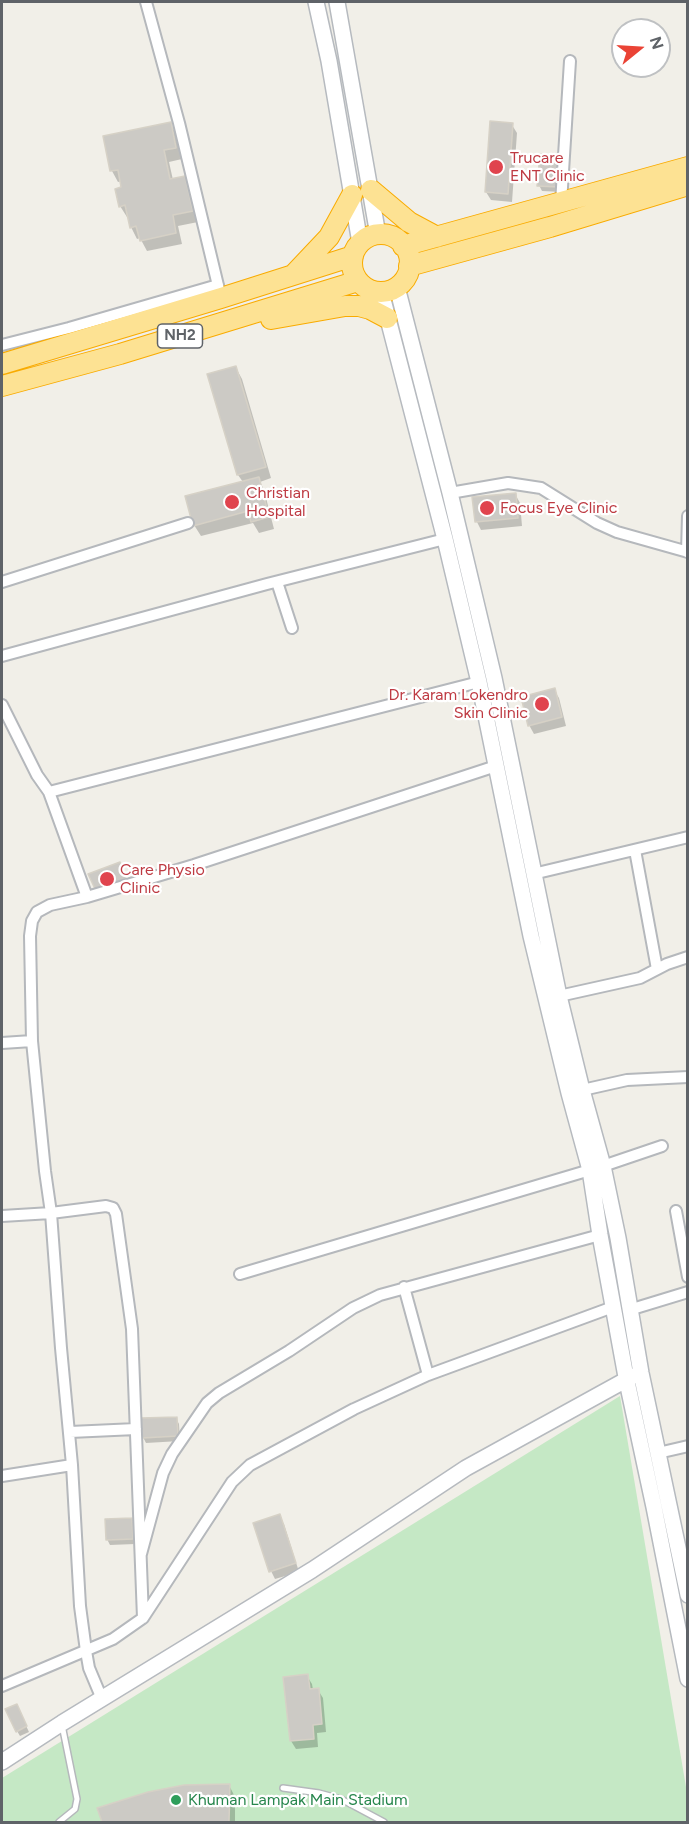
<!DOCTYPE html>
<html>
<head>
<meta charset="utf-8">
<style>
	body { margin:0 }
	#map { position:relative; width:689px; height:1824px; overflow:hidden; background:#f1efe8; font-family:Figtree,sans-serif }
	canvas { display:block }
	.frame { position:absolute; inset:0; border:3px solid #5f6368; pointer-events:none }
	.north { position:absolute; left:611px; top:18px; width:60px; height:60px; box-sizing:border-box; background:#fff; border:2px solid #bfc1c3; border-radius:50%; rotate:72deg; font-size:16px; font-weight:700; line-height:24px; text-align:center; color:#5f6368 }
	.north::after { content:''; display:block; margin:auto; width:21px; height:27px; background:#ea4335; clip-path:polygon(50% 0,100% 100%,50% 72%,0 100%) }
</style>
</head>
<body>
<div id="map">
<canvas width="689" height="1824"></canvas>
<div class="frame"></div>
<div class="north">N</div>
</div>
<script>
const ctx = document.querySelector('canvas').getContext('2d');
ctx.lineJoin = 'round';
function fill(path, color) { ctx.fillStyle = color; ctx.fill(path, 'evenodd'); }
const poly = rows => new Path2D(rows.map(r => 'M' + r).join(''));
function stroke(path, color, width, dash) { ctx.strokeStyle = color; ctx.lineWidth = width; ctx.lineCap = dash ? 'butt' : 'round'; ctx.setLineDash(dash || []); ctx.stroke(path); }
function drawText(font, color, halo, rows, align = 'center') {
  ctx.font = font + ' Figtree,sans-serif'; ctx.lineWidth = 4.5; ctx.setLineDash([]); ctx.textBaseline = 'middle'; ctx.strokeStyle = halo; ctx.fillStyle = color; for (const [text, x, y, turn = 0] of rows) {
    ctx.save(); ctx.translate(x, y); ctx.rotate((+turn || 0) * Math.PI / 180); ctx.textAlign = isNaN(turn) ? turn : align; if (halo) ctx.strokeText(text, 0, 0); ctx.fillText(text, 0, 0); ctx.restore();
  }
}
fill(poly([
	[620,1396,687,1793,687,1822,2,1822,2,1778]
]), '#c5e8c5');
fill(poly([
	[170,124,177,135,182,159,169,162,173,180,184,177,191,189,198,222,178,226,182,244,147,251,140,238,137,239,131,227,129,217,127,217,120,206,123,188,122,181,118,182,112,171],
	[512,125,517,133,512,202,491,200,486,192],
	[562,157,563,192,542,191,539,185],
	[236,368,242,379,271,478,260,482,264,490,274,529,259,533,253,523,201,536,194,525,243,482,238,475,209,375],
	[515,494,520,503,522,526,481,530,477,522,474,499],
	[554,690,559,698,566,726,534,734,529,725],
	[176,1418,179,1424,180,1441,146,1443,143,1437],
	[279,1516,284,1524,299,1572,275,1579,271,1571],
	[131,1520,135,1525,135,1544,110,1545,107,1539],
	[307,1676,312,1684,313,1690,318,1690,323,1698,326,1732,317,1733,318,1747,296,1749,291,1741],
	[19,1711,29,1732,20,1736,17,1731],
	[229,1785,235,1797,235,1822,104,1822,99,1809]
]), '#0003');
const building = poly([
	[490,121,513,123,508,194,485,192,490,121],
	[171,122,176,148,164,150,170,179,185,176,193,211,173,215,176,233,140,241,136,226,130,228,125,205,119,207,115,189,121,187,118,170,110,171,103,136,171,122],
	[540,154,562,156,560,187,537,186,540,154],
	[236,366,266,467,237,475,207,374,236,366],
	[259,477,269,517,251,522,248,511,193,526,185,496,259,477],
	[516,493,518,518,475,522,472,497,516,493],
	[555,688,562,717,528,726,521,697,555,688],
	[120,862,128,884,96,891,88,874,120,862],
	[177,1417,178,1436,142,1438,141,1418,177,1417],
	[280,1514,296,1563,269,1572,253,1523,280,1514],
	[132,1518,133,1539,106,1540,105,1519,132,1518],
	[308,1674,310,1689,319,1688,322,1724,313,1725,314,1739,290,1741,283,1677,308,1674],
	[17,1704,27,1726,16,1732,5,1709,17,1704],
	[230,1784,229,1822,102,1822,97,1808,148,1792,184,1785,230,1784]
]);
fill(building, '#cccac5');
stroke(building, '#d6d1c6', 1.5);
const lane = poly([
	[283,1788,319,1793,341,1799,384,1822],
	[59,1822,75,1809,77,1799,62,1725]
]);
const street = poly([
	[146,2,179,123,221,298],
	[561,203,570,61],
	[2,345,69,328,218,285],
	[450,493,508,483,541,488,597,523,617,532,688,552],
	[687,552,688,516],
	[2,582,188,523],
	[277,582,292,628],
	[2,656,267,584,445,539],
	[2,705,37,775,49,792,87,897],
	[49,792,479,682],
	[635,850,657,969],
	[533,874,688,837],
	[559,996,640,978,667,964,688,957],
	[2,1043,32,1041],
	[578,1091,627,1080,688,1077],
	[603,1166,662,1146],
	[676,1211,688,1277],
	[2,1216,51,1213,106,1206,113,1208,116,1214,132,1329,143,1618],
	[240,1274,590,1170],
	[404,1287,428,1375],
	[629,1310,688,1292],
	[70,1432,136,1429],
	[658,1453,688,1446],
	[2,1476,72,1465],
	[141,1554,163,1473,172,1454,207,1403,219,1393,289,1351,353,1308,380,1295,600,1235],
	[2,1686,113,1639,143,1618,232,1482,250,1465,354,1409,428,1375,613,1307],
	[102,1699,89,1668,86,1651,80,1606,72,1465,61,1348,51,1213,45,1171,32,1041,30,936,32,921,37,912,50,905,87,897,194,865,496,766]
]);
const secondary = poly([
	[316,2,329,61,360,243],
	[337,2,378,235],
	[397,287,450,493,494,678,559,996,582,1090,603,1166,618,1238,641,1373,688,1595],
	[381,292,445,539,479,682,531,936,569,1093,590,1170,600,1235,626,1377,654,1507,688,1679],
	[2,1762,62,1723,312,1570,466,1468,633,1376]
]);
const highway = poly([
	[371,190,409,222,437,237],
	'352 263a29 29 0 1 1 58 0a29 29 0 1 1-58 0Z',
	[403,246,688,167],
	[409,266,550,227,688,185],
	[295,273,329,237,352,195],
	[271,319,345,306,359,306,370,309,387,318],
	[2,364,221,298,353,256],
	[2,386,120,354,358,281]
]);
stroke(lane, '#b5b8bc', 8);
stroke(street, '#b5b8bc', 14);
stroke(secondary, '#b6babf', 18);
stroke(highway, '#f9ab00', 22);
stroke(lane, '#fff', 5);
stroke(street, '#fff', 10);
stroke(secondary, '#fff', 15);
stroke(highway, '#fde293', 20);
for (const [x, y, r, color] of [
	[496,167,8,"#e0444e"],
	[232,502,8,"#e0444e"],
	[487,508,8,"#e0444e"],
	[542,704,8,"#e0444e"],
	[107,879,8,"#e0444e"],
	[176,1800,6,"#2e9e5b"]
]) { const dot = new Path2D(); dot.arc(x, y, r, 0, 2 * Math.PI); ctx.fillStyle = color; ctx.fill(dot); stroke(dot, '#fff', 2); }
for (const [x, y, w] of [
	[180,336,45]
]) { const box = new Path2D(); box.roundRect(x - w / 2, y - 12, w, 24, 4.5); ctx.fillStyle = '#fff'; ctx.fill(box); stroke(box, '#5f6368', 1.5); }
drawText('bold 15px', '#5f6368', null, [
	["NH2",180,336]
]);
drawText('16px', '#be3a42', '#fff', [
	["Trucare",510,158],
	["ENT Clinic",510,176],
	["Christian",246,493],
	["Hospital",246,511],
	["Focus Eye Clinic",500,508],
	["Dr. Karam Lokendro",528,695,"right"],
	["Skin Clinic",528,713,"right"],
	["Care Physio",120,870],
	["Clinic",120,888]
], 'left');
drawText('16px', '#27864d', '#fff', [
	["Khuman Lampak Main Stadium",188,1800]
], 'left');
</script>
</body>
</html>
